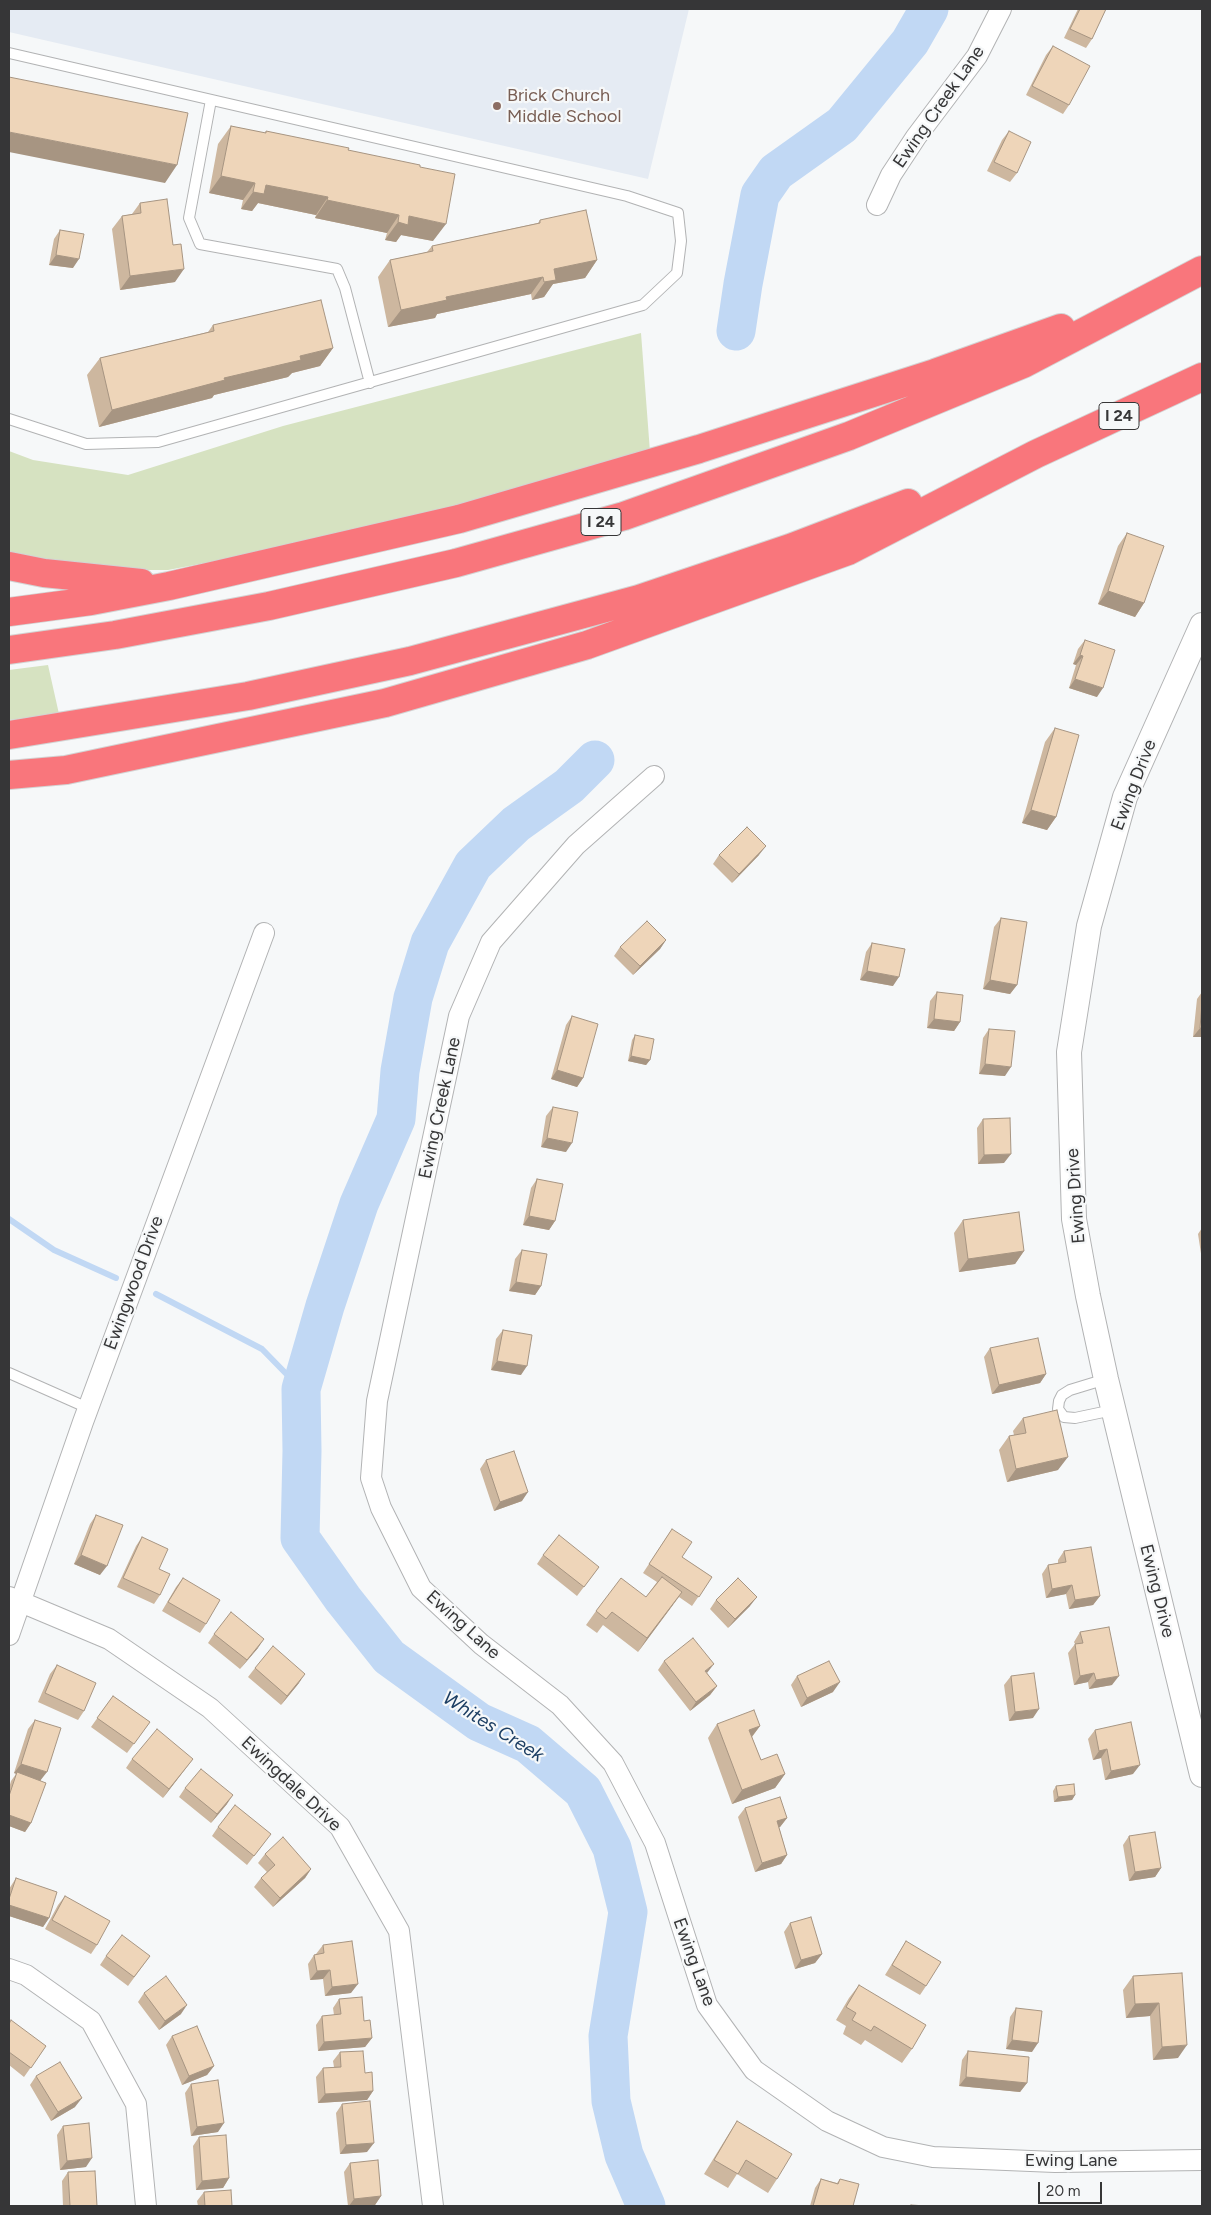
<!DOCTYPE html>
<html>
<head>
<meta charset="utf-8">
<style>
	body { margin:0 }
	#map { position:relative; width:1211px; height:2215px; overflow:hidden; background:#f6f8f9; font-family:Figtree,sans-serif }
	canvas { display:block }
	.frame { position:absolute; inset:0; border:10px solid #363637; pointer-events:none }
	.scale { position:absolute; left:1038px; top:2182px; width:64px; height:22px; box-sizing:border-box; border:2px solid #363637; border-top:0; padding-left:6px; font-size:15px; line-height:18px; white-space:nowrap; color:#363637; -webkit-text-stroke:4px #f6f8f9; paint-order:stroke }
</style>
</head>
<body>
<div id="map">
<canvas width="1211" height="2215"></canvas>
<div class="frame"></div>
<div class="scale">20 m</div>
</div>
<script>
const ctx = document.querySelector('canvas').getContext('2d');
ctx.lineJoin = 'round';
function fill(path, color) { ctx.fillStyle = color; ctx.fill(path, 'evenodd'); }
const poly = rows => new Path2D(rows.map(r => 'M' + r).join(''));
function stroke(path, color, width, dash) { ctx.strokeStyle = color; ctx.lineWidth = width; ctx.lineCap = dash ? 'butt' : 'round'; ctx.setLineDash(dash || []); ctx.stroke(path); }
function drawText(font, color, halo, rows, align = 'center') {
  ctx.font = font + ' Figtree,sans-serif'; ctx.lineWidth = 4.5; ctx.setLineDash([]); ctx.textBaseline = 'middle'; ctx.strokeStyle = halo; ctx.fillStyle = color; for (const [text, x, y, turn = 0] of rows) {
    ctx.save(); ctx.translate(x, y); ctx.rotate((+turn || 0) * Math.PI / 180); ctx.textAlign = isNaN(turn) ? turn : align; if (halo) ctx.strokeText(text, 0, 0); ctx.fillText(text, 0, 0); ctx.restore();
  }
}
fill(poly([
	[9,9,689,9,648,179,9,32]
]), '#e5ebf3');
fill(poly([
	[641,333,650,452,522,491,290,547,168,570,94,570,9,555,9,451,33,460,128,475,283,426],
	[48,665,59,714,9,720,9,670]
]), '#d6e2c1');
stroke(poly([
	[9,1219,54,1250,116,1278],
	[156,1294,262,1349,301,1389]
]), '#c1d8f4', 6);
stroke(poly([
	[736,331,743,284,760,195,776,172,842,125,910,42,929,9],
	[595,760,569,786,516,824,473,865,430,943,413,998,400,1071,396,1119,359,1204,325,1306,301,1389,302,1451,300,1538,343,1599,389,1657,479,1722,528,1744,583,1791,612,1848,628,1912,608,2036,611,2101,624,2155,646,2206]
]), '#c1d8f4', 39);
const service = poly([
	[9,53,627,196,678,213,681,241,677,273,643,305,158,442,86,444,9,419],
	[211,100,189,218,200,244,337,269,345,288,370,383],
	[9,1373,88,1408],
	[1106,1379,1070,1390,1062,1395,1059,1401,1058,1409,1064,1417,1075,1418,1113,1410]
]);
const minor = poly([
	[877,205,891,175,916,137,977,56,1001,9],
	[654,776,576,845,491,942,459,1016,377,1401,371,1478,381,1508,421,1588,481,1644,560,1705,613,1763,655,1843,707,2005,754,2070,827,2121,883,2147,933,2157,1055,2162,1202,2160],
	[9,1597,109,1639,210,1708,340,1827,399,1931,433,2206],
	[9,1635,83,1422,264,933],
	[9,1969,26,1975,91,2021,136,2104,146,2206]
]);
const tertiary = poly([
	[1202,625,1125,797,1089,926,1069,1052,1074,1219,1088,1296,1106,1379,1202,1775]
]);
const motorway = poly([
	[9,566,44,573,141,583],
	[9,612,91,601,169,586,459,519,699,449,935,373,1061,328],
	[9,650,115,635,269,606,456,563,624,516,849,436,1023,364,1202,270],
	[9,735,248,696,410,661,639,599,790,548,908,503],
	[9,775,66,770,385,703,587,645,848,551,1036,454,1202,377]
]);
stroke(service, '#b2b3b4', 12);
stroke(minor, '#b2b3b4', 22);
stroke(tertiary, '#b2b3b4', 26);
stroke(motorway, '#d3d3d3', 30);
stroke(service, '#fff', 10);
stroke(minor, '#fff', 20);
stroke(tertiary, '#fff', 24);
stroke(motorway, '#f9767c', 28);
fill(poly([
	[1078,9,1106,9,1092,39,1086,48,1064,38],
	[1053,46,1069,105,1063,114,1026,95,1046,55],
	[231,126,265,133,266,131,420,167,433,241,401,235,396,242,385,240,387,233,315,218,316,215,258,203,252,211,241,209,243,200,209,193,218,144],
	[1009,131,1017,173,1010,182,987,171,1002,140],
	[140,203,173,245,175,282,120,290,112,229,122,216,132,214],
	[540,220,597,260,585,278,553,284,544,297,532,300,531,294,437,314,435,318,388,327,378,277,390,260,427,252,432,246,538,223],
	[60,230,73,268,49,265,54,239],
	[213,325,333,348,320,366,292,373,288,377,214,395,212,398,99,427,87,375,100,358,208,332],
	[1127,533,1144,603,1135,617,1098,604,1118,546],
	[1085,640,1097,697,1069,688,1076,665,1073,664,1078,649],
	[1055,728,1056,817,1047,830,1022,823,1045,742],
	[719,855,759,855,732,883,713,864],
	[1001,918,1017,985,1010,994,983,989,994,927],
	[666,940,660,949,633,975,614,956,620,947],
	[872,943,893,986,860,980,866,952],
	[937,992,960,1022,954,1031,927,1028,930,1001],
	[1202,992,1202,1037,1193,1037,1197,999],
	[572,1016,583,1078,577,1087,551,1079,566,1025],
	[989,1029,1005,1076,979,1074,983,1038],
	[635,1035,650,1060,646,1065,628,1061,632,1040],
	[553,1107,566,1152,541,1147,546,1116],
	[983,1119,1004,1163,978,1164,977,1128],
	[537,1179,555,1221,549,1230,523,1225,531,1188],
	[963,1220,1024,1251,1015,1264,959,1272,954,1233],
	[1202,1228,1202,1260,1198,1234],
	[522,1250,541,1286,535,1295,509,1291,515,1259],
	[503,1330,521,1375,491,1370,496,1339],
	[990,1348,1046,1374,1040,1383,992,1394,984,1357],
	[1023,1418,1058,1470,1007,1482,999,1450,1009,1436,1014,1435,1013,1431],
	[486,1460,522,1501,494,1511,480,1469],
	[96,1515,100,1575,74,1564,90,1524],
	[672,1529,682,1557,712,1577,692,1606,679,1597,638,1652,603,1625,597,1633,586,1625,596,1611,646,1597,657,1582,643,1573],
	[142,1537,159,1569,160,1595,154,1604,117,1587,136,1546],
	[1064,1551,1100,1596,1093,1605,1069,1609,1066,1594,1046,1598,1042,1574,1048,1565,1058,1563,1058,1560],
	[543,1555,599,1567,577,1596,537,1564],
	[183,1578,206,1624,200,1633,162,1611,176,1587],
	[716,1600,750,1606,728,1628,710,1609],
	[1080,1632,1112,1685,1089,1689,1088,1682,1074,1685,1068,1653,1075,1644,1074,1642],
	[214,1634,258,1648,240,1669,208,1643],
	[664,1661,707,1673,717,1686,710,1695,690,1711,658,1670],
	[57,1665,84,1711,78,1720,38,1702,50,1674],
	[255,1668,299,1683,281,1705,248,1677],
	[797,1676,833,1692,801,1707,791,1685],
	[1011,1676,1033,1718,1009,1721,1004,1685],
	[113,1696,150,1722,127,1753,91,1727],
	[35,1720,41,1781,31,1823,25,1832,9,1826,9,1788,11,1781,16,1774,14,1773,28,1729],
	[717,1724,760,1726,752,1737,761,1760,785,1774,775,1788,732,1804,708,1738],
	[1095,1730,1133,1774,1105,1780,1101,1758,1093,1760,1088,1739],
	[132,1759,193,1759,163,1798,126,1768],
	[1056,1786,1075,1795,1072,1800,1054,1802,1053,1791],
	[185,1788,227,1804,211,1823,179,1797],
	[745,1808,787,1818,780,1827,779,1827,787,1855,781,1864,755,1872,738,1817],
	[218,1827,264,1843,247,1865,212,1836],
	[1129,1836,1161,1868,1155,1877,1129,1881,1123,1845],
	[265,1854,311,1869,305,1878,273,1907,254,1887,261,1878,267,1872,258,1863],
	[16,1878,49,1918,43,1927,9,1916,9,1889],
	[65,1896,97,1945,91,1954,45,1929,58,1905],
	[790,1923,822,1954,815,1963,795,1969,784,1932],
	[906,1941,926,1986,920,1995,885,1975],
	[323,1945,351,1993,325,1996,323,1979,310,1980,308,1964,314,1955,316,1954],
	[106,1956,150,1956,128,1986,100,1965],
	[1182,1973,1178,2058,1153,2060,1150,2016,1126,2018,1123,1990,1133,1976],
	[859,1985,912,2049,902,2063,865,2040,861,2045,843,2034,846,2026,836,2020,849,1998],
	[144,1993,181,2014,159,2030,138,2002],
	[339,1999,364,2021,372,2038,365,2047,318,2051,316,2025,322,2016,334,2015,333,2008],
	[1016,2008,1032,2052,1006,2049,1010,2017],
	[9,2024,46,2046,24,2077,9,2065],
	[172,2036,214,2066,207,2075,182,2085,166,2045],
	[968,2051,1027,2083,1020,2092,959,2086,962,2060],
	[340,2052,373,2091,367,2100,318,2103,316,2077,323,2068,334,2067,333,2061],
	[36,2076,75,2107,51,2121,30,2085],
	[191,2084,218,2132,191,2136,185,2093],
	[342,2104,367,2152,340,2154,336,2113],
	[737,2121,777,2179,768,2193,737,2174,728,2188,704,2174,728,2135],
	[63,2126,86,2167,60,2170,57,2135],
	[199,2137,229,2178,223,2188,196,2190,193,2146],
	[350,2163,381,2196,375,2205,365,2206,348,2206,344,2172],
	[68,2172,97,2206,63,2206,62,2181],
	[821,2179,837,2183,840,2179,853,2206,810,2206,815,2188],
	[204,2192,232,2206,198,2206,197,2201]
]), '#cdb79f');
fill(poly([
	[9,132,177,165,165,183,9,152],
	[221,176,255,183,243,200,209,193],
	[266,185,328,197,316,215,258,203,252,211,241,209,253,192],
	[327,200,399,215,387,233,315,218],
	[409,216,446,224,433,241,401,235,396,242,385,240,398,222],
	[56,255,79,259,73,268,49,265],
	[597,260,585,278,553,284,544,297,532,300,554,269],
	[184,269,175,282,120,290,130,276],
	[543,277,531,294,437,314,435,318,388,327,401,310,446,297],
	[333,348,320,366,292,373,288,377,214,395,212,398,99,427,112,410,300,356],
	[1108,591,1144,603,1135,617,1098,604],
	[1080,655,1083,656,1076,665,1073,664],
	[1075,679,1103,688,1097,697,1069,688],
	[1031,810,1056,817,1047,830,1022,823],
	[766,846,759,855,732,883,739,874],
	[666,940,660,949,633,975,640,966],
	[867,971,899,977,893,986,860,980],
	[990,980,1017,985,1010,994,983,989],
	[934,1019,960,1022,954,1031,927,1028],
	[1200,1028,1202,1028,1202,1037,1193,1037],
	[631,1056,650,1060,646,1065,628,1061],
	[985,1064,1011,1067,1005,1076,979,1074],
	[557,1070,583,1078,577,1087,551,1079],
	[547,1138,572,1143,566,1152,541,1147],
	[1011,1154,1004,1163,978,1164,984,1155],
	[529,1216,555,1221,549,1230,523,1225],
	[1024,1251,1015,1264,959,1272,968,1259],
	[516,1282,541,1286,535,1295,509,1291],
	[497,1361,527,1366,521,1375,491,1370],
	[1046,1374,1040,1383,992,1394,999,1385],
	[1068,1457,1058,1470,1007,1482,1016,1469],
	[528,1492,522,1501,494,1511,500,1502],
	[81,1555,107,1566,100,1575,74,1564],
	[1072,1585,1066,1594,1046,1598,1052,1589],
	[682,1592,672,1606,638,1652,647,1638],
	[1100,1596,1093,1605,1069,1609,1075,1600],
	[757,1597,750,1606,728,1628,735,1619],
	[264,1639,258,1648,240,1669,247,1660],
	[714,1664,707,1673,705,1671],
	[1094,1673,1088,1682,1074,1685,1080,1676],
	[305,1674,299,1683,281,1705,287,1696],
	[1119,1676,1112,1685,1089,1689,1096,1680],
	[840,1682,833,1692,801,1707,807,1698],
	[717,1686,710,1695,690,1711,696,1702],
	[1039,1709,1033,1718,1009,1721,1015,1712],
	[760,1726,750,1739,749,1730],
	[1107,1749,1101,1758,1093,1760,1099,1751],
	[193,1759,186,1768,163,1798,169,1789],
	[21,1764,47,1772,40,1781,14,1773],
	[1140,1765,1133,1774,1105,1780,1111,1771],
	[785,1774,775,1788,732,1804,742,1790],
	[233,1795,227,1804,211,1823,217,1814],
	[1075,1795,1072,1800,1054,1802,1058,1797],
	[9,1815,31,1823,25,1832,9,1826],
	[787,1818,780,1827,771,1830,777,1821],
	[787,1855,781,1864,755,1872,762,1863],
	[1161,1868,1155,1877,1129,1881,1135,1872],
	[311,1869,305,1878,273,1907,280,1898],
	[9,1905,49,1918,43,1927,9,1916],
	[822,1954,815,1963,795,1969,801,1960],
	[330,1970,323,1979,310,1980,317,1971],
	[358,1984,351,1993,325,1996,332,1987],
	[1159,2003,1150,2016,1126,2018,1135,2004],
	[187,2005,181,2014,159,2030,165,2021],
	[372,2038,365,2047,318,2051,324,2042],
	[1012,2040,1038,2043,1032,2052,1006,2049],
	[1187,2045,1178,2058,1153,2060,1162,2047],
	[214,2066,207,2075,182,2085,189,2076],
	[966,2077,1027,2083,1020,2092,959,2086],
	[373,2091,367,2100,318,2103,325,2094],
	[82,2098,75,2107,51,2121,58,2112],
	[224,2123,218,2132,191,2136,197,2127],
	[374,2143,367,2152,340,2154,346,2145],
	[92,2158,86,2167,60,2170,67,2161],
	[229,2178,223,2188,196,2190,202,2181],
	[381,2196,375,2205,365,2206,349,2206,354,2199]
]), '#a79582');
const building = poly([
	[1080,9,1106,9,1092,39,1070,29,1080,9],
	[1053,46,1090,66,1069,105,1032,86,1053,46],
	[9,77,188,113,177,165,9,132,9,77],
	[231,126,266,133,266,131,349,148,348,150,420,165,420,167,455,174,446,224,409,216,408,225,398,222,399,215,327,200,328,197,266,185,264,194,253,192,255,183,221,176,231,126],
	[1009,131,1031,142,1017,173,994,162,1009,131],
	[167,199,173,245,181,244,184,269,130,276,122,216,141,213,140,203,167,199],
	[586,210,597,260,554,269,556,280,544,282,543,277,446,297,447,300,401,310,390,260,433,251,432,246,540,223,540,220,586,210],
	[60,230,84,234,79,259,56,255,60,230],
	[321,300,333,348,300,356,301,360,224,378,225,380,112,410,100,358,214,331,213,325,321,300],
	[1127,533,1164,546,1144,603,1108,591,1127,533],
	[1085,640,1115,650,1103,688,1075,679,1083,656,1080,655,1085,640],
	[1055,728,1079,735,1056,817,1031,810,1055,728],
	[747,827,766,846,739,874,719,855,747,827],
	[1001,918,1027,922,1017,985,990,980,1001,918],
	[647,921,666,940,640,966,620,947,647,921],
	[872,943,905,949,899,977,867,971,872,943],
	[937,992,963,995,960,1022,934,1019,937,992],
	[1202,1003,1202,1028,1200,1028,1202,1003],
	[572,1016,598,1024,583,1078,557,1070,572,1016],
	[989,1029,1015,1031,1011,1067,985,1064,989,1029],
	[635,1035,654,1039,650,1060,631,1056,635,1035],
	[553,1107,578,1112,572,1143,547,1138,553,1107],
	[1010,1118,1011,1154,984,1155,983,1119,1010,1118],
	[537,1179,563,1184,555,1221,529,1216,537,1179],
	[1019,1212,1024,1251,968,1259,963,1220,1019,1212],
	[522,1250,547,1254,541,1286,516,1282,522,1250],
	[503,1330,532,1335,527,1366,497,1361,503,1330],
	[1038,1338,1046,1374,999,1385,990,1348,1038,1338],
	[1057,1410,1068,1457,1016,1469,1009,1436,1026,1433,1023,1418,1057,1410],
	[514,1451,528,1492,500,1502,486,1460,514,1451],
	[96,1515,123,1525,107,1566,81,1555,96,1515],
	[672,1529,692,1542,682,1557,712,1577,699,1597,649,1564,672,1529],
	[559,1535,599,1567,584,1587,543,1555,559,1535],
	[142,1537,168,1549,159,1569,170,1574,160,1595,123,1578,142,1537],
	[1091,1547,1100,1596,1075,1600,1072,1585,1052,1589,1048,1565,1066,1562,1064,1551,1091,1547],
	[662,1577,682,1592,647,1638,612,1612,606,1619,596,1611,621,1578,646,1597,662,1577],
	[183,1578,220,1600,206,1624,168,1602,183,1578],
	[738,1578,757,1597,735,1619,716,1600,738,1578],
	[231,1612,264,1639,247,1660,214,1634,231,1612],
	[1109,1627,1119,1676,1096,1680,1094,1673,1080,1676,1075,1644,1083,1643,1080,1632,1109,1627],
	[693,1638,714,1664,705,1671,717,1686,696,1702,664,1661,693,1638],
	[273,1646,305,1674,287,1696,255,1668,273,1646],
	[829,1661,840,1682,807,1698,797,1676,829,1661],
	[57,1665,96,1683,84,1711,45,1693,57,1665],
	[1034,1673,1039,1709,1015,1712,1011,1676,1034,1673],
	[113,1696,150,1722,134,1744,97,1718,113,1696],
	[754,1710,760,1726,749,1730,761,1760,777,1754,785,1774,742,1790,717,1724,754,1710],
	[35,1720,61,1728,47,1772,21,1764,35,1720],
	[1131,1722,1140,1765,1111,1771,1107,1749,1099,1751,1095,1730,1131,1722],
	[157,1729,193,1759,169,1789,132,1759,157,1729],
	[201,1769,233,1795,217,1814,185,1788,201,1769],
	[17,1772,46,1783,31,1823,9,1815,9,1796,17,1772],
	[1074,1784,1075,1795,1058,1797,1056,1786,1074,1784],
	[780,1797,787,1818,777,1821,787,1855,762,1863,745,1808,780,1797],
	[235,1805,271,1834,254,1856,218,1827,235,1805],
	[1155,1832,1161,1868,1135,1872,1129,1836,1155,1832],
	[283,1837,311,1869,280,1898,261,1878,275,1865,265,1854,283,1837],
	[16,1878,57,1892,49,1918,9,1905,9,1899,16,1878],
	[65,1896,110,1921,97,1945,52,1920,65,1896],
	[811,1917,822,1954,801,1960,790,1923,811,1917],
	[122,1935,150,1956,134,1977,106,1956,122,1935],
	[352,1941,358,1984,332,1987,330,1970,317,1971,314,1955,324,1953,323,1945,352,1941],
	[906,1941,941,1962,926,1986,892,1965,906,1941],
	[1182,1973,1187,2045,1162,2047,1159,2003,1135,2004,1133,1976,1182,1973],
	[166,1976,187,2005,165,2021,144,1993,166,1976],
	[859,1985,926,2025,912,2049,874,2026,871,2031,852,2020,856,2013,846,2007,859,1985],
	[362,1997,364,2021,370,2020,372,2038,324,2042,322,2016,341,2014,339,1999,362,1997],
	[1016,2008,1042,2011,1038,2043,1012,2040,1016,2008],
	[11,2020,46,2046,31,2068,9,2052,9,2024,11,2020],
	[197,2026,214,2066,189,2076,172,2036,197,2026],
	[363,2051,365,2073,372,2072,373,2091,325,2094,323,2068,341,2067,340,2052,363,2051],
	[968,2051,1029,2057,1027,2083,966,2077,968,2051],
	[60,2062,82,2098,58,2112,36,2076,60,2062],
	[218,2080,224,2123,197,2127,191,2084,218,2080],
	[370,2101,374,2143,346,2145,342,2104,370,2101],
	[737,2121,792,2154,777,2179,746,2160,738,2174,714,2160,737,2121],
	[89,2123,92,2158,67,2161,63,2126,89,2123],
	[226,2135,229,2178,202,2181,199,2137,226,2135],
	[378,2160,381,2196,354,2199,350,2163,378,2160],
	[95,2171,97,2206,70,2206,68,2172,95,2171],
	[821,2179,838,2184,840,2179,859,2184,853,2206,813,2206,821,2179],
	[231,2190,232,2206,205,2206,204,2192,231,2190],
	[911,2205,926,2206,911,2206,911,2205]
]);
fill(building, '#eed5b9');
stroke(building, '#a79582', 1);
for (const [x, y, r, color] of [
	[497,106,5,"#8d6e63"]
]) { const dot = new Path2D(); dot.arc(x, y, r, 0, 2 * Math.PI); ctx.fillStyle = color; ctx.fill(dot); stroke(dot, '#f6f8f9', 2); }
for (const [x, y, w] of [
	[1119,416,40],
	[601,522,40]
]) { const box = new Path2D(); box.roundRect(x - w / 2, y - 13.5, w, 27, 4); ctx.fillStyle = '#f6f8f9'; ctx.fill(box); stroke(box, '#363637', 1); }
drawText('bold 16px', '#363637', null, [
	["I 24",1119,416],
	["I 24",601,522]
]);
drawText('18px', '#785e54', '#f6f8f9', [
	["Brick Church",507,96],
	["Middle School",507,117]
], 'left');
drawText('18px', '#363637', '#f6f8f9', [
	["Ewing Creek Lane",939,107,-55],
	["Ewing Drive",1134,785,-69],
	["Ewing Creek Lane",440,1108,-78],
	["Ewing Drive",1076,1196,-94],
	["Ewingwood Drive",134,1283,-70],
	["Ewing Drive",1157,1591,76],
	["Ewing Lane",463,1625,42],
	["Ewingdale Drive",291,1784,43],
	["Ewing Lane",694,1962,70],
	["Ewing Lane",1071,2161]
]);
drawText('italic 19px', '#1c3e63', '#f6f8f9', [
	["Whites Creek",493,1727,32]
]);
</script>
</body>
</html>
